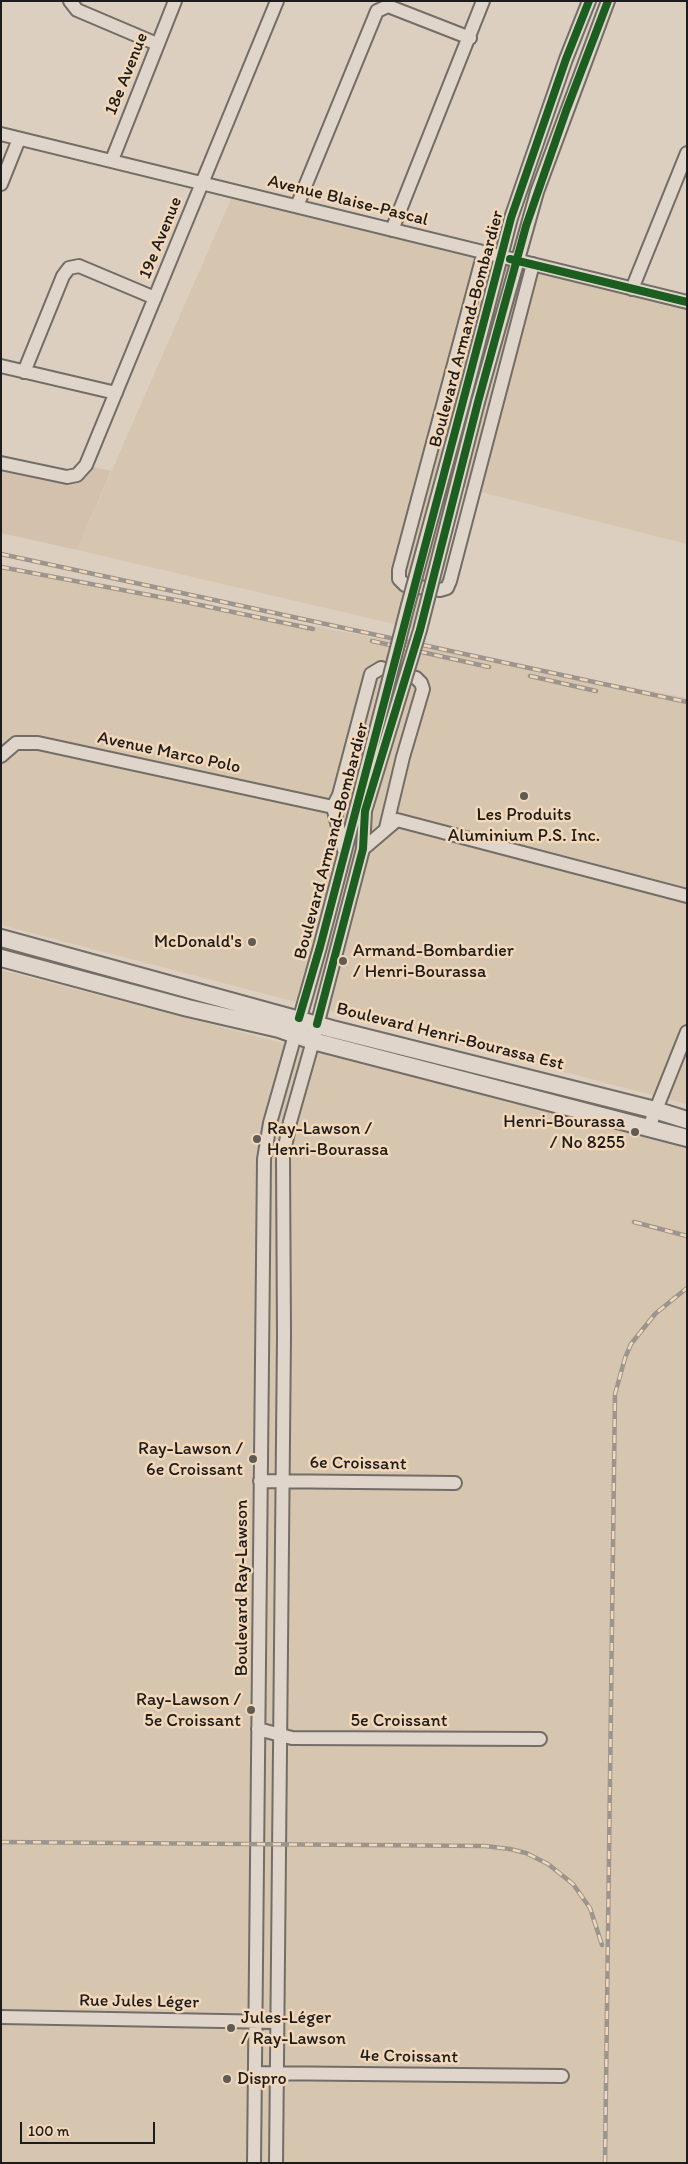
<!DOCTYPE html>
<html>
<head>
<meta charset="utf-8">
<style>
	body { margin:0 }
	#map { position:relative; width:688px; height:2164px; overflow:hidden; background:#dccfc0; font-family:Itim,sans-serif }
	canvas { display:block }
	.frame { position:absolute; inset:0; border:2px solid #1c1c1c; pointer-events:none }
	.scale { position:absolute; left:20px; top:2122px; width:135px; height:22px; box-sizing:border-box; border:2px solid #1c1c1c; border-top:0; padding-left:6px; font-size:15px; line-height:18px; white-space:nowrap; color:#1c1c1c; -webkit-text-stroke:4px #f2d7b9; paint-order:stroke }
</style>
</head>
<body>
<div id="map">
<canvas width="688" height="2164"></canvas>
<div class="frame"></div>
<div class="scale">100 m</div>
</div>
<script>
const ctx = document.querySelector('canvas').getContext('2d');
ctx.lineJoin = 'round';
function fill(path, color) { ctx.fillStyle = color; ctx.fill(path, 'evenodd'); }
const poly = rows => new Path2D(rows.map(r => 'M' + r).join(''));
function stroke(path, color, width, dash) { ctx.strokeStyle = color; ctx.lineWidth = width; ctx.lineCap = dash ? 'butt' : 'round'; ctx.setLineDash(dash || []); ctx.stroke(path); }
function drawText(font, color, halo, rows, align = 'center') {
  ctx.font = font + ' Itim,sans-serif'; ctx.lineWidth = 5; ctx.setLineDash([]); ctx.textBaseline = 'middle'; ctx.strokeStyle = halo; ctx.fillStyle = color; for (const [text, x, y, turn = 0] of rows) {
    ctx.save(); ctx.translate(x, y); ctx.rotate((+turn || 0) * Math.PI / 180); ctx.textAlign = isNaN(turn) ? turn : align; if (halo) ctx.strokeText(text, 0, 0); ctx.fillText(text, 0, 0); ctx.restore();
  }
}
fill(poly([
	[235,190,687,299,687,544,457,486,420,630,77,550],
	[1,566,687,698,687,1104,1,925],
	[1,970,687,1148,687,2163,1,2163]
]), '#d6c5af');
fill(poly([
	[1,463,67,477,86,465,111,471,77,550,1,533]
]), '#d3c1ad');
const minor = poly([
	[70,1,77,10,157,44],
	[1,134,687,302],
	[112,160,175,1],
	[1,184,19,139],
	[297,206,377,11,388,6,470,38],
	[392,230,483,1],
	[484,252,399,570,399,579,405,585,440,590,447,588,450,581,533,264],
	[632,289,687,153],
	[1,366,116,393],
	[24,372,63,276,69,268,79,266,155,298],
	[464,399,511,218,566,59,589,1],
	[478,402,537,192,608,1],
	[1,463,67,477,77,475,86,465,277,1],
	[1,756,16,743,38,743,333,807],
	[363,849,397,820,687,896],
	[344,850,333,807,339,795,371,674,381,668,416,678,421,683,423,689,403,757,386,828],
	[649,1127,687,1032],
	[260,1481,455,1483],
	[258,1729,292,1738,540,1739],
	[1,2017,277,2022],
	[256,2073,562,2076],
	[254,2163,264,1159,270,1123,320,947,355,813],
	[276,2163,284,1336,283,1157,290,1122,313,1041,363,849,365,811]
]);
const major = poly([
	[1,938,332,1029,655,1110,687,1120],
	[1,958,188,1008,279,1029,313,1041,687,1138]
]);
stroke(minor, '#726d66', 16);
stroke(major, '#726d66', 20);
stroke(minor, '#dfd5ca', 12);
stroke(major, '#dfd5ca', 16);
const rail = poly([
	[1,554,687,702],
	[1,567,186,602,313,629],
	[372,641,489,667],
	[530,676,596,691],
	[634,1222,687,1236],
	[1,1842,485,1846,510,1849,526,1853,548,1864,573,1884,590,1908,602,1945],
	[605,2163,615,1394,625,1358,631,1344,655,1314,687,1288]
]);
stroke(rail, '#9c958e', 4.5);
stroke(rail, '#f2d7b9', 2.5, [8]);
const minorBridge = poly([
	[365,811,420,630,478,402],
	[355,813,408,605,464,399]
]);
stroke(minorBridge, '#726d66', 16, []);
stroke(minorBridge, '#dfd5ca', 12);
stroke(poly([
	[510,259,687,302],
	[299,1018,320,947,511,218,566,59,589,1],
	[317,1024,363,849,365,811,420,630,478,402,526,226,566,111,608,1]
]), '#1b5e20', 8);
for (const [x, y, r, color] of [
	[524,796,5,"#5f5b55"],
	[252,942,5,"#5f5b55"],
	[343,961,5,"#5f5b55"],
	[635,1132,5,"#5f5b55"],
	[257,1139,5,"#5f5b55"],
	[253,1459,5,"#5f5b55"],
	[251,1710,5,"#5f5b55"],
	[231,2028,5,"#5f5b55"],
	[227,2079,5,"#5f5b55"]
]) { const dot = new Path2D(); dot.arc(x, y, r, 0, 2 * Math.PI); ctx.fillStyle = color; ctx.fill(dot); stroke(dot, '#f2d7b9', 2); }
drawText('18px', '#1c1c1c', '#f2d7b9', [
	["18e Avenue",127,74,-68],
	["Avenue Blaise-Pascal",348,201,14],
	["19e Avenue",161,238,-68],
	["Boulevard Armand-Bombardier",467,329,-75],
	["Avenue Marco Polo",169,753,12],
	["Boulevard Armand-Bombardier",332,841,-75],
	["Boulevard Henri-Bourassa Est",450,1037,14],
	["6e Croissant",358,1464,1],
	["Boulevard Ray-Lawson",242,1588,-90],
	["5e Croissant",399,1721],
	["Rue Jules Léger",139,2002,1],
	["4e Croissant",409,2057,1]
]);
drawText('18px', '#1c1c1c', '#f2d7b9', [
	["Les Produits",524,815,"center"],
	["Aluminium P.S. Inc.",524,836,"center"],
	["McDonald's",242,942],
	["Armand-Bombardier",353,951,"left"],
	["/ Henri-Bourassa",353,972,"left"],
	["Henri-Bourassa",625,1122],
	["/ No 8255",625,1143],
	["Ray-Lawson /",267,1129,"left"],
	["Henri-Bourassa",267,1150,"left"],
	["Ray-Lawson /",243,1449],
	["6e Croissant",243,1470],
	["Ray-Lawson /",241,1700],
	["5e Croissant",241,1721],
	["Jules-Léger",241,2018,"left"],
	["/ Ray-Lawson",241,2039,"left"],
	["Dispro",237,2079,"left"]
], 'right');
</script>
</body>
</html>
